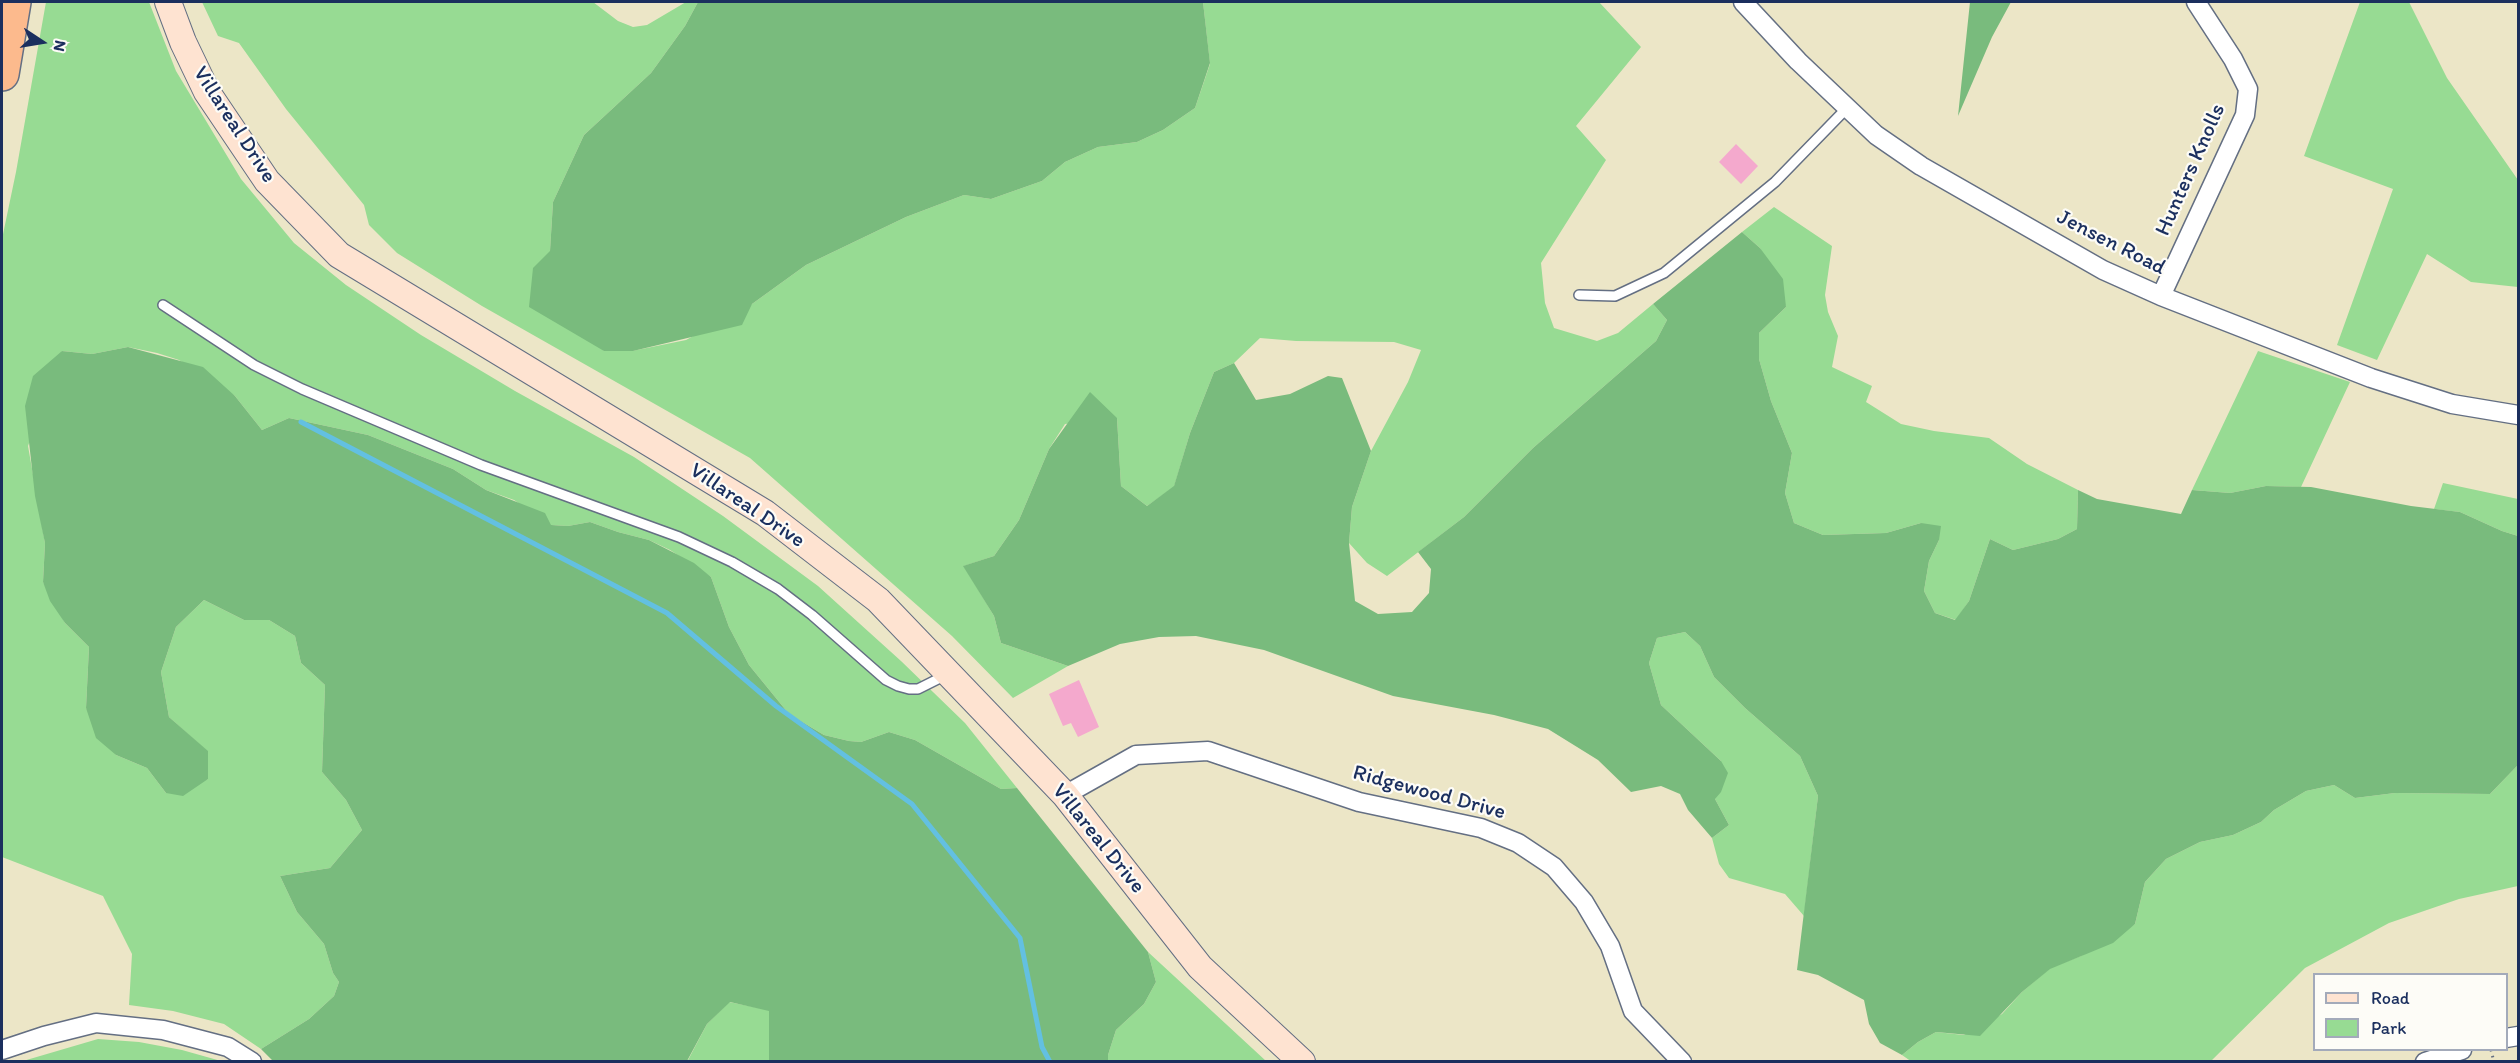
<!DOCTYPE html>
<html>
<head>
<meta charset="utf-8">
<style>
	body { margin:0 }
	#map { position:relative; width:2520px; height:1063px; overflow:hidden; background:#ece6c7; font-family:Itim,sans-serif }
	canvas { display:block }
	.frame { position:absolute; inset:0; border:3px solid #1b2f5e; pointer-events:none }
	.legend { position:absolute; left:2313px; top:973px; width:195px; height:78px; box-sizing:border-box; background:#fdfcf7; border:2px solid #a3aaba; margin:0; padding:8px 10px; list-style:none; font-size:18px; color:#1b2f5e }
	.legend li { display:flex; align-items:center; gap:12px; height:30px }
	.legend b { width:30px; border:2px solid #a3aaba }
	.north { position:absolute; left:12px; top:12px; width:60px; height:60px; -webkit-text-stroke:4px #fdfcf7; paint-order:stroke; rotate:102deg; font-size:16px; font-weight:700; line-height:24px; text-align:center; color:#1b2f5e }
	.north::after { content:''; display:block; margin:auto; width:21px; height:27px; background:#1b2f5e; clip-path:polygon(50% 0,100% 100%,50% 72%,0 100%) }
</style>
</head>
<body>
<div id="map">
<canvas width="2520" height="1063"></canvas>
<div class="frame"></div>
<ul class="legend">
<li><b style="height:8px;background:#fee3d1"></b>Road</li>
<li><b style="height:16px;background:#97db93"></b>Park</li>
</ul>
<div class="north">N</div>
</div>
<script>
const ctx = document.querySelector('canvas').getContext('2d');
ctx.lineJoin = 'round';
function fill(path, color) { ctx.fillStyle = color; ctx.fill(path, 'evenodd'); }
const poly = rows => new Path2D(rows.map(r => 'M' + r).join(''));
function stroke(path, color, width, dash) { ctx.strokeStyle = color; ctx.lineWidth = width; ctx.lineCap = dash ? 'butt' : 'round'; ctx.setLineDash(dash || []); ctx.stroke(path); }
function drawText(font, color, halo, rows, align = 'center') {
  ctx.font = font + ' Itim,sans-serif'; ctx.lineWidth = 4.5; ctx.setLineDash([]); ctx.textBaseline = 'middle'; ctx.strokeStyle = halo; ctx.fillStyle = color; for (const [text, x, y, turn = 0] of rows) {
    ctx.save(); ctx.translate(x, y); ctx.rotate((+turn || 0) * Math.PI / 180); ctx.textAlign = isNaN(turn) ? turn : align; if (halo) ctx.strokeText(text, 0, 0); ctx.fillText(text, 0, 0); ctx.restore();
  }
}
fill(poly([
	[46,2,149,2,176,71,241,179,294,243,346,285,421,335,515,391,634,457,723,516,818,586,901,661,965,723,1017,788,1001,789,915,740,889,732,861,742,849,741,824,735,789,714,749,665,729,627,711,577,670,550,649,540,618,532,590,522,568,526,550,525,514,500,486,490,453,469,368,435,289,418,262,430,235,396,179,360,157,353,128,347,92,354,62,351,28,446,45,543,43,582,65,623,89,647,86,708,116,755,147,768,166,793,208,779,208,752,169,717,161,672,176,627,204,600,244,620,269,620,295,636,301,663,325,685,322,772,346,800,362,830,330,868,280,876,297,912,324,944,333,973,339,982,334,996,309,1019,261,1049,224,1024,173,1011,129,1005,132,954,103,896,2,857,2,239,16,172],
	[202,2,593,2,618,21,633,27,647,25,686,2,698,2,685,26,651,73,584,135,553,202,550,251,604,351,632,351,686,340,752,304,806,265,906,217,964,195,991,199,1042,181,1065,162,1098,147,1137,142,1163,130,1195,108,1210,64,1203,2,1599,2,1641,47,1576,126,1606,160,1541,263,1545,303,1554,328,1597,341,1618,333,1653,304,1667,320,1656,341,1533,448,1464,517,1387,576,1367,563,1349,543,1352,507,1371,451,1408,382,1421,350,1394,342,1296,341,1260,338,1234,363,1214,372,1190,433,1174,487,1147,506,1121,486,1117,418,1065,424,1049,449,1019,520,994,556,964,566,994,616,1001,643,1068,666,1013,698,952,636,750,458,482,306,397,253,369,225,364,205,286,109,239,43,218,36],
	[2360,2,2409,2,2447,78,2518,180,2518,287,2471,282,2427,254,2377,360,2337,345,2393,189,2304,156],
	[1774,207,1832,246,1825,295,1828,312,1838,336,1832,367,1872,386,1866,402,1901,424,1934,431,1989,438,2027,464,2078,490,2077,529,2058,539,2013,550,1990,539,1969,601,1956,620,1935,613,1924,591,1929,561,1939,540,1921,523,1886,533,1823,535,1794,523,1785,493,1792,453,1771,401,1759,359,1759,333,1786,307,1760,248,1742,232],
	[2258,351,2350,382,2301,487,2266,486,2230,493,2192,490],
	[2443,483,2518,499,2518,536,2502,531,2460,512,2434,509],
	[1685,632,1700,646,1714,677,1745,708,1800,756,1818,796,1804,916,1785,894,1729,878,1719,864,1712,838,1729,825,1715,799,1721,761,1661,705,1649,663,1657,638],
	[2518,765,2518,886,2459,899,2389,923,2305,968,2211,1061,1912,1062,1902,1055,1918,1042,1936,1032,1964,1035,2002,1014,2022,992,2050,968,2081,956,2135,924,2145,882,2166,859,2200,842,2233,835,2261,822,2274,810,2306,791,2334,785,2355,798,2395,793,2490,794],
	[1148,952,1266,1061,1108,1062,1108,1055,1116,1030,1144,1004,1156,982],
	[729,1002,769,1010,769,1061,687,1062,707,1024],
	[98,1039,139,1042,182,1050,221,1061,23,1061]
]), '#97db93');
fill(poly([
	[698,2,1203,2,1210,63,1195,108,1163,130,1137,142,1098,147,1065,162,1042,181,991,199,964,195,906,217,806,265,752,304,742,325,633,351,604,351,529,307,533,268,550,251,553,202,584,135,651,73,685,26],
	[1970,2,2011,2,1992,37,1958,116],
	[1742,232,1760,248,1783,279,1786,307,1759,333,1759,359,1771,401,1792,453,1785,493,1794,523,1823,535,1886,533,1921,523,1941,526,1939,540,1929,561,1924,591,1935,613,1955,620,1969,601,1990,539,2013,550,2058,539,2077,529,2078,490,2097,499,2181,514,2192,490,2230,493,2266,486,2311,487,2411,506,2460,512,2502,531,2518,536,2518,765,2490,794,2395,793,2355,798,2334,785,2306,791,2274,810,2261,822,2233,835,2200,842,2166,859,2145,882,2135,924,2113,943,2050,969,2022,992,1980,1036,1936,1032,1918,1042,1902,1055,1880,1043,1869,1024,1864,1000,1818,975,1797,970,1818,796,1800,756,1745,708,1714,677,1700,646,1685,632,1657,638,1649,663,1661,705,1721,761,1728,773,1721,792,1715,799,1729,825,1712,838,1688,810,1680,794,1661,786,1631,792,1598,760,1548,729,1494,715,1393,696,1264,650,1196,636,1159,637,1120,644,1068,666,1001,643,994,616,963,566,994,556,1019,520,1049,449,1090,392,1117,418,1121,486,1147,506,1174,486,1190,433,1214,372,1234,363,1256,400,1290,394,1328,376,1342,378,1371,451,1352,507,1349,543,1355,601,1378,614,1412,612,1429,593,1431,569,1418,552,1464,517,1533,448,1656,341,1667,320,1653,304],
	[128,347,203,367,235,396,262,430,289,418,368,435,453,469,486,490,545,513,551,525,568,526,590,522,618,532,649,540,694,563,711,577,729,627,749,665,789,714,824,735,849,741,861,742,889,732,915,740,1001,789,1017,788,1148,952,1156,982,1144,1004,1116,1030,1108,1055,1108,1061,769,1061,769,1011,730,1002,707,1024,687,1061,273,1061,261,1049,309,1019,334,996,339,982,333,973,324,944,297,912,280,876,330,868,362,830,346,800,322,772,325,685,301,663,295,636,269,620,244,620,204,600,176,627,161,672,169,717,208,751,208,779,183,796,166,793,147,768,116,755,96,738,86,708,89,647,65,623,50,601,43,582,45,543,35,496,25,406,33,376,62,351,92,354]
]), '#79bb7d');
stroke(poly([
	[301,422,667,613,776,706,912,804,1020,938,1042,1047,1050,1062]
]), '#63c0e1', 5);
fill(poly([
	[1736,144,1758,166,1741,184,1719,162],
	[1079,680,1099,727,1078,737,1071,723,1063,726,1049,694]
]), '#f4a9cd');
const lane = poly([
	[1579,295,1615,296,1664,273,1775,182,1847,108],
	[163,305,254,365,302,389,481,465,679,537,732,562,778,589,812,615,886,680,898,686,909,689,918,689,946,675]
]);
const street = poly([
	[1743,2,1798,61,1876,135,1921,166,2103,270,2161,296,2371,378,2452,404,2518,415],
	[2161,296,2245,115,2248,89,2233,59,2196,2],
	[1065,795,1136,755,1208,751,1359,802,1481,828,1518,843,1554,867,1584,902,1610,946,1633,1011,1682,1062],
	[2506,1038,2518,1036],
	[2,1050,44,1036,96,1023,163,1030,228,1047,252,1062],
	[2425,1062,2462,1050]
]);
const secondary = poly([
	[168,2,183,42,207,92,267,181,339,255,765,513,878,600,1065,795,1200,967,1302,1062]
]);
const highway = poly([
	[2,74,14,2]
]);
stroke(lane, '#646f83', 12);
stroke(street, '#646f83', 21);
stroke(secondary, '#646f83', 28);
stroke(highway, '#646f83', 36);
stroke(poly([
	[2491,1050,2494,1062]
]), '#646f83', 3, [1.5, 4.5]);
stroke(lane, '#fff', 9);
stroke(street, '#fff', 18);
stroke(secondary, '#fee3d1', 26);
stroke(highway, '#fcba8d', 33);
drawText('22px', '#1b2f5e', '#fdfcf7', [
	["Villareal Drive",234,125,57],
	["Hunters Knolls",2191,170,-66],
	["Jensen Road",2111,243,27],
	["Villareal Drive",747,506,34],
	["Ridgewood Drive",1429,793,15],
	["Villareal Drive",1098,839,51]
]);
</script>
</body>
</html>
